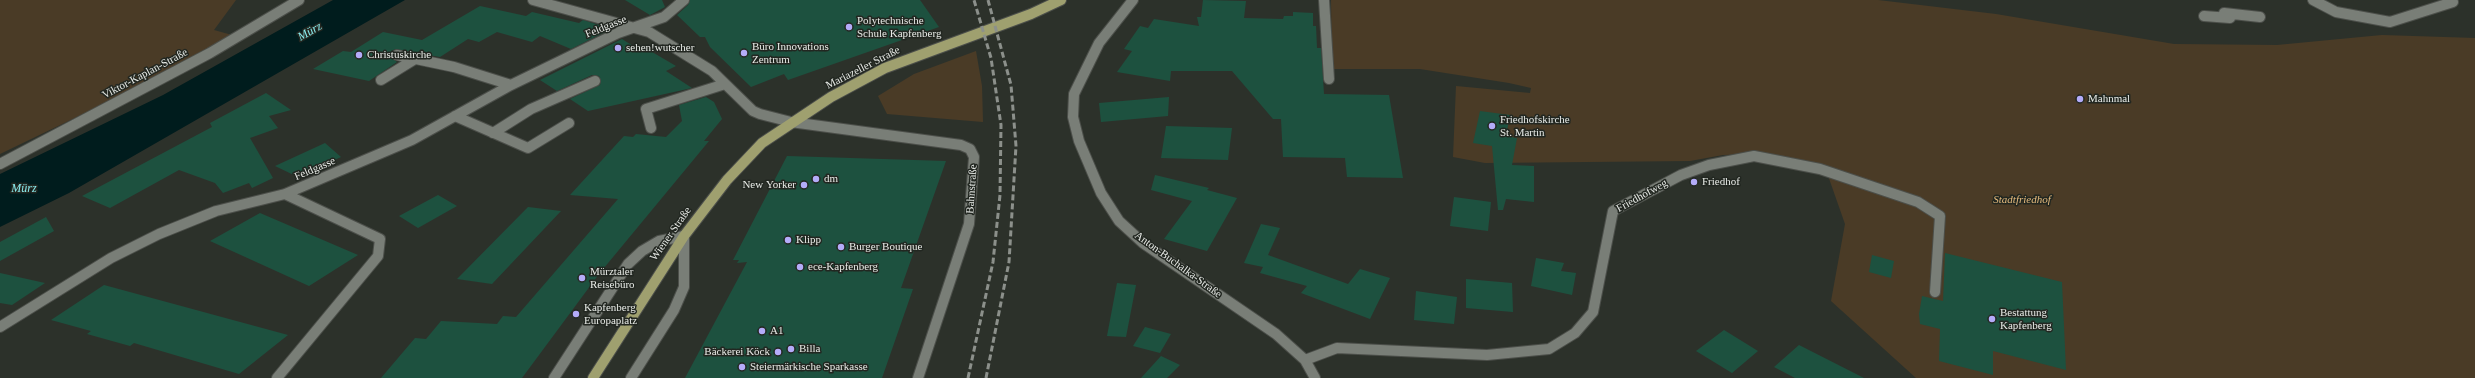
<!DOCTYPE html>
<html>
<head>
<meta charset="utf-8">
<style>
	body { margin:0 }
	canvas { display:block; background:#2c312a }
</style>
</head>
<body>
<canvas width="2475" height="378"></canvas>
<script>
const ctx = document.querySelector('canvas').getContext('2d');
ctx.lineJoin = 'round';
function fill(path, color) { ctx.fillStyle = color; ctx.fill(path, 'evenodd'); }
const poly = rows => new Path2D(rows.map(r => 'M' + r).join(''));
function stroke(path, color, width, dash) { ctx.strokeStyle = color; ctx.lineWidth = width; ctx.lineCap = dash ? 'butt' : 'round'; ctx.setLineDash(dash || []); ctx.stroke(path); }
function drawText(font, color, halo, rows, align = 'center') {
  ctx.font = font + ' Georgia,serif'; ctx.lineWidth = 3; ctx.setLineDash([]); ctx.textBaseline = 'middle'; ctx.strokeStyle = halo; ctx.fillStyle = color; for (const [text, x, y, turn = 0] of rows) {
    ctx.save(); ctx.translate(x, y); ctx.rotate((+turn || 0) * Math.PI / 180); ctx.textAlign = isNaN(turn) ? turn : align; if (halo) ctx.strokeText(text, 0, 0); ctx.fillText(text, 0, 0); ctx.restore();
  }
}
fill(poly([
	[0,0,236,0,214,30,232,35,110,101,0,154],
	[1331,0,1878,0,1996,14,2174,44,2277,45,2382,35,2475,38,2475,378,1916,378,1831,301,1845,224,1825,167,1754,154,1723,155,1690,161,1485,163,1453,157,1456,86,1530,93,1531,88,1509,83,1420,69,1332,69],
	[976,51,982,86,983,122,887,114,878,96,914,74]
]), '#4a3b26');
fill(poly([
	[333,0,405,0,69,193,0,227,0,174,163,95]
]), '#001c1d');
fill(poly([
	[625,0,662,0,665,7,650,15],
	[690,0,920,0,939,27,788,80,784,74,751,87,710,47,705,37,700,37,677,15,688,5],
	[1203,0,1246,1,1244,18,1283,19,1284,16,1293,16,1293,12,1313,13,1313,26,1316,26,1317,48,1321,48,1324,94,1389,95,1403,178,1347,177,1345,158,1283,157,1281,119,1273,119,1232,71,1171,71,1170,81,1117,72,1132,51,1124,49,1140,26,1148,28,1154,19,1199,26,1197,17,1201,17],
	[480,6,526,16,532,12,579,23,583,20,602,26,609,30,571,49,540,36,532,42,497,32,479,42,468,39,440,57,395,49,392,51,391,57,397,62,369,81,313,69,343,51,351,52,383,32,422,40],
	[622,39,641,51,647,49,676,66,666,71,692,88,588,111,570,99,600,85,601,81,599,76,592,75,557,91,540,80],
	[266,93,291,110,269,116,278,128,250,138,273,178,252,188,249,183,223,193,215,183,179,170,110,208,82,196,212,127,210,123],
	[706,97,714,102,722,119,704,141,709,141,599,274,522,378,381,378,415,338,426,339,441,321,497,324,503,316,516,317,618,199,570,195,624,136,633,137,636,134,666,137,682,121,679,105],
	[1169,97,1168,116,1101,122,1099,103],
	[1480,111,1510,115,1506,136,1517,138,1512,165,1534,166,1534,202,1506,199,1503,210,1498,210,1492,146,1473,143],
	[1166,126,1232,128,1228,160,1161,158],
	[325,143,341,157,298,177,275,166],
	[787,156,946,161,901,288,913,289,882,378,685,378,747,262,737,263,739,260,733,260],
	[1155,175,1209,188,1207,190,1237,198,1207,251,1164,239,1192,201,1151,190],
	[438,195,457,206,418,228,399,216],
	[1454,197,1491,202,1488,231,1450,226],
	[528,207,561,211,492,284,457,279],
	[260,213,358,255,309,286,210,241],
	[46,217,54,231,0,261,0,242],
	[1261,224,1280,228,1268,255,1348,284,1360,269,1390,278,1370,319,1301,293,1307,286,1260,273,1263,267,1244,263],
	[1945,253,2062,282,2066,370,1993,351,1993,375,1939,361,1940,329,1920,324,1919,314,1922,296,1943,301],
	[1872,255,1894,261,1891,278,1869,272],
	[1536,258,1564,263,1561,271,1576,273,1572,295,1531,286],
	[0,273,45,283,12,305,0,303],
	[1466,279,1512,283,1513,312,1466,308],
	[1117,283,1136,285,1126,337,1107,336],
	[104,285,288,335,239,374,134,343,130,346,87,334,91,331,51,320],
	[1416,291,1457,297,1454,324,1414,320],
	[1145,327,1171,334,1160,353,1133,346],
	[1724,330,1758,351,1732,373,1696,351],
	[1799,345,1864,378,1795,378,1774,367],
	[1161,356,1180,365,1167,378,1141,378]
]), '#1d513f');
const minor = poly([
	[533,0,649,32,712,71,753,111,760,114,791,122,961,145,970,149,974,157,969,224,918,378],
	[1133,0,1099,43,1074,94,1073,117,1079,141,1101,193,1119,221,1143,243,1276,334,1305,360,1315,378],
	[1324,0,1329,79],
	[2313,0,2336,12,2390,22,2453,2],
	[2224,13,2260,17],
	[2204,16,2230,18],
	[397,55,454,67,511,85],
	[381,80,415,59],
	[455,116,528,148,569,123],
	[651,128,646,109,725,84],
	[493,133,531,109,595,81],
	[0,164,210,53,299,0],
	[0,327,111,258,159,234,216,211,285,194,412,140,511,85,618,33,664,17,684,0],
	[1305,360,1337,348,1487,355,1549,349,1575,333,1593,312,1613,211,1681,175,1709,165,1754,156,1820,169,1918,202,1940,216,1935,292],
	[277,378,378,256,380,239,285,194],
	[554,378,628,264,642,251,659,241,684,236,684,287,674,310,631,378]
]);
const major = poly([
	[593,378,684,236,727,180,762,143,831,97,885,68,1031,14,1061,0]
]);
stroke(minor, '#4c4f4a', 12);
stroke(major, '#4c4f4a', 12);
stroke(minor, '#797e77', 10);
stroke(major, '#9fa06f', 10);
stroke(poly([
	[968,378,993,262,1000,195,1001,125,991,58,974,0],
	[986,378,1009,262,1016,146,1011,85,988,0]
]), '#8c908b', 3, [6, 3]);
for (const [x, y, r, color] of [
	[849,27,4,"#b4acf9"],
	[618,48,4,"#b4acf9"],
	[744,53,4,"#b4acf9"],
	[359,55,4,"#b4acf9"],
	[2080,99,4,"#b4acf9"],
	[1492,126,4,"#b4acf9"],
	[816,179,4,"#b4acf9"],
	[1694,182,4,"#b4acf9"],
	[804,185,4,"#b4acf9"],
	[788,240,4,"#b4acf9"],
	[841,247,4,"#b4acf9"],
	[800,267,4,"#b4acf9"],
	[582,278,4,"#b4acf9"],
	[576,314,4,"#b4acf9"],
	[1992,319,4,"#b4acf9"],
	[762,331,4,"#b4acf9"],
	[791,349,4,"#b4acf9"],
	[778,352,4,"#b4acf9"],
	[742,367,4,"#b4acf9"]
]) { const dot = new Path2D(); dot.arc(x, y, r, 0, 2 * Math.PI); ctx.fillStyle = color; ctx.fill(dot); stroke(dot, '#222721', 1.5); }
drawText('11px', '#e8ebe7', '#222721', [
	["Polytechnische",857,21],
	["Schule Kapfenberg",857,34],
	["Büro Innovations",752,47],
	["Zentrum",752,60],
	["sehen!wutscher",626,48],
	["Christuskirche",367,55],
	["Mahnmal",2088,99],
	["Friedhofskirche",1500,120],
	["St. Martin",1500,133],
	["dm",824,179],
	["Friedhof",1702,182],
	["New Yorker",796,185,"right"],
	["Klipp",796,240],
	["Burger Boutique",849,247],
	["ece-Kapfenberg",808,267],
	["Mürztaler",590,272],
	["Reisebüro",590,285],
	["Kapfenberg",584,308],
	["Europaplatz",584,321],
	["Bestattung",2000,313],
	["Kapfenberg",2000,326],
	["A1",770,331],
	["Billa",799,349],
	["Bäckerei Köck",770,352,"right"],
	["Steiermärkische Sparkasse",750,367]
], 'left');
drawText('11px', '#e8ebe7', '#222721', [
	["Feldgasse",606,27,-22],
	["Mariazeller Straße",863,68,-27],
	["Viktor-Kaplan-Straße",145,74,-28],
	["Feldgasse",315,169,-23],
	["Bahnstraße",972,189,-86],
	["Friedhofweg",1642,196,-29],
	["Wiener Straße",671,234,-55],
	["Anton-Buchalka-Straße",1178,265,36]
]);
drawText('italic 11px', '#e7bc7e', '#222721', [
	["Stadtfriedhof",2022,200]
]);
drawText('italic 12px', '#89ecee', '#222721', [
	["Mürz",310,32,-30],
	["Mürz",24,189]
]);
</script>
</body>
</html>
